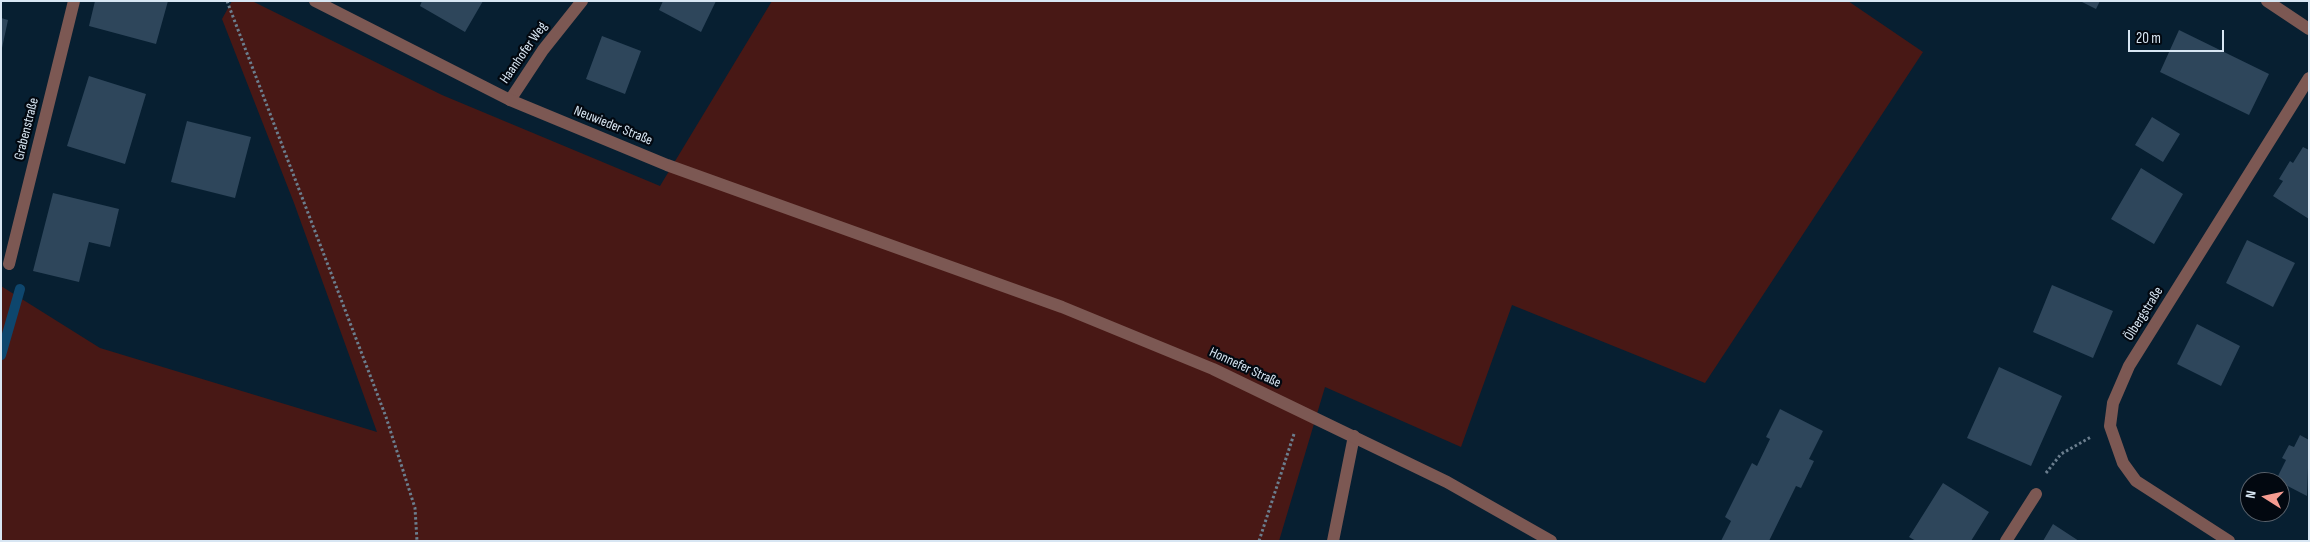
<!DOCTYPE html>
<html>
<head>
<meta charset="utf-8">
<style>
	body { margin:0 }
	#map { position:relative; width:2310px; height:542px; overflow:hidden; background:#071f31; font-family:"Sofia Sans Condensed",sans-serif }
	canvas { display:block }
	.frame { position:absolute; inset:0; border:2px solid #d8e6f3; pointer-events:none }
	.north { position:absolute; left:2240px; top:472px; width:50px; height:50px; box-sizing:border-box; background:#020810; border:1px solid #58616b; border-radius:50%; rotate:280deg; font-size:14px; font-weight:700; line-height:20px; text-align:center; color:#d8e6f3 }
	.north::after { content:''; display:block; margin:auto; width:18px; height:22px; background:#f59c91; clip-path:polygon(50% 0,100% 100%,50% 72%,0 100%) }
	.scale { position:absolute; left:2128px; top:30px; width:96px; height:22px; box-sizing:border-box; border:2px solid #d8e6f3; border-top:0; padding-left:6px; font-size:15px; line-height:18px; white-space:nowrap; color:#d8e6f3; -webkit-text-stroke:4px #020810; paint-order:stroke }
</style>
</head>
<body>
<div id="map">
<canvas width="2310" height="542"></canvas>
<div class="frame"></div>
<div class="north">N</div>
<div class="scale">20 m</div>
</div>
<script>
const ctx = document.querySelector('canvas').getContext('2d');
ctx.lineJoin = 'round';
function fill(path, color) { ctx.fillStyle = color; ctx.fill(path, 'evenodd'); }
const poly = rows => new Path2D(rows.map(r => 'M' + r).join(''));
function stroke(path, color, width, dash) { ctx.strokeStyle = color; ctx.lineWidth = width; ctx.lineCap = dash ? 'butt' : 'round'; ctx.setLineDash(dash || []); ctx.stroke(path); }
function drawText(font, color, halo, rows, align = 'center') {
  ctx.font = font + ' "Sofia Sans Condensed",sans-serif'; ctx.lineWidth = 4.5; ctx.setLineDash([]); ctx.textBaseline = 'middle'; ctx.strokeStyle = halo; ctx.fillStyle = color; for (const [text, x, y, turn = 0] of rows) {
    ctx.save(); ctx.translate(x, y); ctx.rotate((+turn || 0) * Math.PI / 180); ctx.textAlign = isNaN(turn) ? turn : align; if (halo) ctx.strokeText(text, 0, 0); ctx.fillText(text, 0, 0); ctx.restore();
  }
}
fill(poly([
	[232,1,252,1,442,95,660,186,772,1,1848,1,1923,52,1705,383,1512,305,1461,447,1325,387,1279,541,1,541,1,286,100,348,377,432,294,203,222,19]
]), '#481815');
stroke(poly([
	[1,355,20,289]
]), '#0e466d', 10);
fill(poly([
	[95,1,168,1,156,44,89,26],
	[422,1,483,1,465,32,420,6],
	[663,1,716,1,701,32,659,10],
	[2080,1,2100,1,2096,9],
	[1,18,8,20,2,48,1,48],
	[2179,30,2269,74,2249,115,2160,72],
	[602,36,641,51,625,94,586,79],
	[89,76,146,94,125,164,67,146],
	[2152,117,2180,134,2163,162,2135,145],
	[187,121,251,137,235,198,171,182],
	[2303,147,2309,150,2309,219,2273,196,2283,181,2279,179,2290,161,2293,163],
	[2141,168,2183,194,2154,244,2111,219],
	[53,193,119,209,110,247,89,242,79,282,33,271],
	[2247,240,2295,263,2273,307,2226,283],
	[2052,285,2113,311,2093,358,2033,332],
	[2197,324,2240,346,2221,386,2177,364],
	[1999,367,2062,396,2031,466,1967,438],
	[1780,409,1823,431,1809,459,1814,461,1801,488,1796,486,1769,541,1721,541,1731,521,1725,517,1752,463,1757,466,1770,439,1766,437],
	[2300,435,2309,440,2307,496,2276,480,2286,460,2282,458,2289,445,2294,447],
	[1943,483,1989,512,1971,541,1916,541,1909,537],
	[2053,524,2079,541,2043,541]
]), '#2e465b');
stroke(poly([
	[227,1,386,417,415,508,417,541],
	[2046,473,2061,454,2091,437],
	[1259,541,1294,434]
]), '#6b7e8e', 3, [2.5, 2.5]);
stroke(poly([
	[510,100,543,50,582,1],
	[1333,541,1354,436],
	[2006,541,2036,494]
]), '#7c5853', 12);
stroke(poly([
	[315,1,510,100,667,165,1062,307,1213,369,1447,482,1551,541],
	[2267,1,2309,29],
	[9,264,74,1],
	[2229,541,2136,481,2123,463,2110,426,2113,403,2129,366,2309,78]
]), '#7c5853', 12);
drawText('14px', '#d8e6f3', '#020810', [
	["Haanhofer Weg",524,53,-55],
	["Neuwieder Straße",613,126,22],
	["Grabenstraße",27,129,-76],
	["Ölbergstraße",2144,314,-58],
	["Honnefer Straße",1245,368,25]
]);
</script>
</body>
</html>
